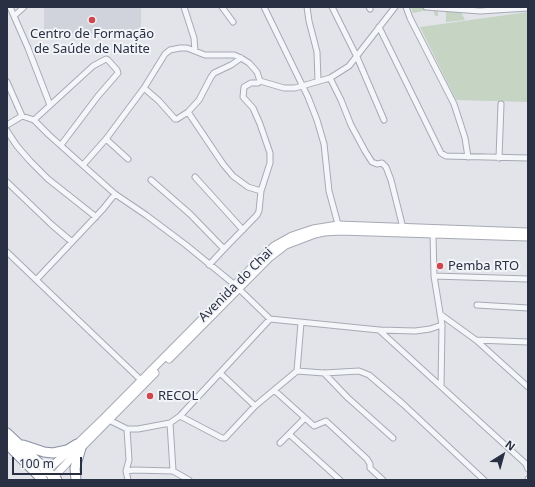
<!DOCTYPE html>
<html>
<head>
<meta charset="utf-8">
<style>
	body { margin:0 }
	#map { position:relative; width:535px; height:487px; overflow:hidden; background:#e2e4ea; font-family:"Noto Sans",sans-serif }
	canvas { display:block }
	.frame { position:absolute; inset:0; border:8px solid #2a3043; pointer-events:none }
	.north { position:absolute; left:483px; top:435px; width:40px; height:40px; -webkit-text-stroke:3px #f2f4f8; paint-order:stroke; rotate:37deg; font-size:11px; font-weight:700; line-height:16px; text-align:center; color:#2a3043 }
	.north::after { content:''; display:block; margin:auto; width:14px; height:18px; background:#2a3043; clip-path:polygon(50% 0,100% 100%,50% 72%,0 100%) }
	.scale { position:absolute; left:12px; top:457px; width:70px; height:18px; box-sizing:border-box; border:2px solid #2a3043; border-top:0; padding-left:5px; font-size:12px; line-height:14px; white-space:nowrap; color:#2a3043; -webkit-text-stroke:3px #f2f4f8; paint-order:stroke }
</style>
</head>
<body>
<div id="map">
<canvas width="535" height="487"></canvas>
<div class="frame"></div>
<div class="north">N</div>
<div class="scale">100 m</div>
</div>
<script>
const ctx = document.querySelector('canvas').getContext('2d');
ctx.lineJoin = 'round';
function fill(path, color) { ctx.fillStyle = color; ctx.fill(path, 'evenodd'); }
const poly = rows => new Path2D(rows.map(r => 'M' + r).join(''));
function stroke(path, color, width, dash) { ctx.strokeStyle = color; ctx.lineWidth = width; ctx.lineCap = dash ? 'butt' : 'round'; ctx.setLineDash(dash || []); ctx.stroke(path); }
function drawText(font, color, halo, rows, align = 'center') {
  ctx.font = font + ' "Noto Sans",sans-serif'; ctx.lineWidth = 4; ctx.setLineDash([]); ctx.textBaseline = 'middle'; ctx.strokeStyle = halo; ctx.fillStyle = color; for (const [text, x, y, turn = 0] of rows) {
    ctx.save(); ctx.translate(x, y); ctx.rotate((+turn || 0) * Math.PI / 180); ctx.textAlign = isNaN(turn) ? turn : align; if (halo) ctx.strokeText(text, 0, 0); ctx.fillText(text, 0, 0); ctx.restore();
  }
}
fill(poly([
	[44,7,141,7,141,33,44,34]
]), '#d0d3dc');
fill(poly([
	[411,7,470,7,461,12,465,20,446,22,446,11,438,11,438,16,435,16,433,9,413,13],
	[528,12,528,102,456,100,420,27]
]), '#c5d4c3');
const street = poly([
	[10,7,28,48,50,105],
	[184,7,194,38,195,51],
	[222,7,233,22],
	[264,7,308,97,317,120,324,144,329,191,339,228],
	[307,7,309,21,317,52,318,81],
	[332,7,357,57,384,120],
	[369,7,370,9],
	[406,7,410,18,454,104,465,138,468,157],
	[426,7,480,11,528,8],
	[14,16,24,7],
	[379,27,441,153,446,156,528,158],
	[330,78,349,66,395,7],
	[7,82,22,116],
	[144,88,165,54,170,50,180,48,187,48,205,55,234,55,241,58,249,63,257,72,260,81],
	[188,112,223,164,233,176,248,187,261,191],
	[34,120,49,135,115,194,146,215,186,245,235,285,270,319,379,330,415,331,430,329,442,325],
	[7,125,22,116,34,120,93,66,106,59,108,60,117,70,118,73,98,96,61,145],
	[7,131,17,146,30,161,48,179,96,217],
	[106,139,128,159],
	[499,158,501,104],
	[83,165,106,139,144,88,159,101,175,119,177,119,188,112,199,100,211,77,214,73,231,65,241,58],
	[195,177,243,230],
	[151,180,190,214,224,249,257,215,259,211,261,191,270,163,270,153,260,124,253,108,243,97,244,87,251,83,258,83,260,81,284,88,295,88,330,78,341,100,351,125,365,151,372,162,377,164,382,163,386,167,391,180,403,228],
	[7,182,52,225,72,242],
	[433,235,434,276,442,325,441,386],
	[7,252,143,382],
	[209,265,224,249],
	[434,276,528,279],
	[37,279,103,209,115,194],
	[477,305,528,308],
	[440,314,476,340,528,387],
	[379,330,526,464,528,469],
	[476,340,528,342],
	[297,371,301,323],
	[220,373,255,406],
	[324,373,348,398,393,438],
	[274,390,314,426,326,421,367,459,370,464,370,468,383,480],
	[180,416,222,438,225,438,255,406,297,371,324,373,359,371,369,375,403,404,484,480],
	[109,420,127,429,138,429,170,423,180,416,270,319],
	[170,423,173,471],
	[127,429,129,460,126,471,128,480],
	[289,434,340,480],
	[280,443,305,418],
	[126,471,134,470,173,471,189,480],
	[528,480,528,479]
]);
const secondary = poly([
	[169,359,269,258,286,245,315,234,324,232,340,231,528,237],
	[44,473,77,444,105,417,215,306,257,262,274,246,292,236,313,229,338,225,528,232],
	[51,480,81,448,155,373]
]);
const highway = poly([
	[7,433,57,480],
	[7,444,43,480],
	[23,445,44,452,53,453,67,450,77,444],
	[76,480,75,468,81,448]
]);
stroke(street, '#a7aab5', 7);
stroke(secondary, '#a7aab5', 9);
stroke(highway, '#8990a1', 11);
stroke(street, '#f5f6f9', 5);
stroke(secondary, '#fff', 7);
stroke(highway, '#fff', 9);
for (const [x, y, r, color] of [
	[92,20,4,"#cf474c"],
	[440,266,4,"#cf474c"],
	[150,396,4,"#cf474c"]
]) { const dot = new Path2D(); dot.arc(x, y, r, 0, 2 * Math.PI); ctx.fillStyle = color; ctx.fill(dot); stroke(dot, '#f2f4f8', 1.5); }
drawText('13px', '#2a3043', '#f2f4f8', [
	["Centro de Formação",92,34,"center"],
	["de Saúde de Natite",92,49,"center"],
	["Pemba RTO",448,266],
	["RECOL",158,396]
], 'left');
drawText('13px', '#2a3043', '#f2f4f8', [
	["Avenida do Chai",236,285,-45]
]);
</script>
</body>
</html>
